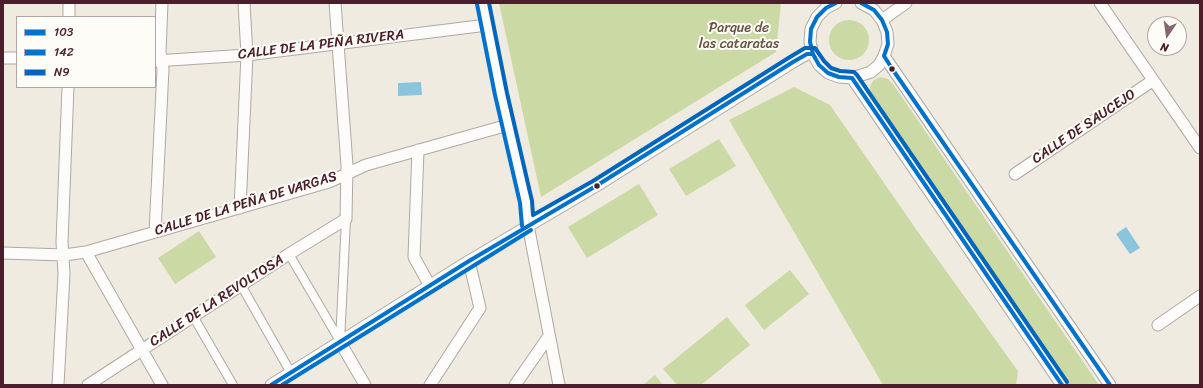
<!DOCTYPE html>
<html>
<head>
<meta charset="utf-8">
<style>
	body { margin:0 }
	#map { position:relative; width:1203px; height:388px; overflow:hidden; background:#efebe1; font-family:Sriracha,sans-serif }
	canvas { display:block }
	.frame { position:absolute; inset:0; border:4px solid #4a1f2b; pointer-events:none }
	.legend { position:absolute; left:16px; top:16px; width:140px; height:72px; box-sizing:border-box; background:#fdfcf7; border:1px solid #b5a4a5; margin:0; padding:5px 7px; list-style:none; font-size:12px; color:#4a1f2b }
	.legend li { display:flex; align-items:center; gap:8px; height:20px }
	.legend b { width:20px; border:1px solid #b5a4a5 }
	.north { position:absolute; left:1147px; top:16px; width:40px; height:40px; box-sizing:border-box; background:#fdfcf7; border:1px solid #b5a4a5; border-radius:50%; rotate:193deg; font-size:11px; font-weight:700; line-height:16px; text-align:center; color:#4a1f2b }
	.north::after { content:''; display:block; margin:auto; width:14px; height:18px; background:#84666b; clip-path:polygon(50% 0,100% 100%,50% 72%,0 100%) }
</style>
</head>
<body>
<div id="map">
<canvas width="1203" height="388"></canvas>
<div class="frame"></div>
<ul class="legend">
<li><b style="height:5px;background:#0072ce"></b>103</li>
<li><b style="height:5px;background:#0072ce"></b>142</li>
<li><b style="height:5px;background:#0065bd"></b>N9</li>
</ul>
<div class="north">N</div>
</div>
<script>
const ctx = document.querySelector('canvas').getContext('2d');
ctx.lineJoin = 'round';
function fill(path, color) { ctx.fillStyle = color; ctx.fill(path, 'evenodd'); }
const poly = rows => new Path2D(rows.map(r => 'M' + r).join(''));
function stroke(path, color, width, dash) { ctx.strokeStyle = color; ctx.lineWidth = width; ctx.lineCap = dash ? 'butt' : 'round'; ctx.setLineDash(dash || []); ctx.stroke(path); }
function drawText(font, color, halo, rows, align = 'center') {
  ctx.font = font + ' Sriracha,sans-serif'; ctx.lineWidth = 4; ctx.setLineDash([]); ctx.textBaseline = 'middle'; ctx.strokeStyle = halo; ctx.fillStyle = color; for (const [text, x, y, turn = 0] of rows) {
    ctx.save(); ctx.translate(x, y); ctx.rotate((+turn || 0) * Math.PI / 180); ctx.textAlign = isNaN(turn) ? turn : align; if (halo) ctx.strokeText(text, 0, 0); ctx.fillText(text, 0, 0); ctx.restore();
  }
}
fill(poly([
	[499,3,781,3,776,52,541,197],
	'829 40a20 20 0 1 1 40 0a20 20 0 1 1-40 0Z',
	[880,77,888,79,893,84,1099,385,1070,385,874,99,871,93,870,86,874,80],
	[794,87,830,105,918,232,1018,371,1016,385,883,385,729,120],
	[719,139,736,166,686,196,669,169],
	[639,184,658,215,587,258,568,227],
	[199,231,216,257,175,284,158,258],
	[790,270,809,294,764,330,745,305],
	[727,317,750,345,701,385,677,385,663,369],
	[655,375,663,385,643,385]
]), '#cbd9a4');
fill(poly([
	[421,82,422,95,398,96,398,83],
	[1126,227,1140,248,1130,254,1116,234]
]), '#8ac4dd');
const pedestrian = poly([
	[289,254,340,341],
	[241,285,291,373],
	[193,316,233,385],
	[340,342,346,219]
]);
const minor = poly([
	[483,3,501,94,526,202,528,225,559,385],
	[836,3,826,8,817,17,811,29,810,42,813,54,819,65,828,73,839,77,852,78,871,72,879,65,884,56,888,44,887,32,882,20,874,10,861,3],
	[1100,3,1200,148],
	[69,17,69,3],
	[882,20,906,3],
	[884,56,1110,385],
	[3,58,17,58],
	[155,61,247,55,487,25],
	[852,78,1062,385],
	[418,150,414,257,430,286],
	[1015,174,1152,81],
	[240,208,247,55,244,3],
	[155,232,163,69,160,52,162,3],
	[86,252,162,385],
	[3,253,64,255,86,252,329,182,366,165,508,125],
	[1158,325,1200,296],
	[340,342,365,385],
	[58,385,64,274,62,242,68,87],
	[88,385,289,254,346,219,347,165,335,3],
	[271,385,469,261,596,186,793,62,807,54,813,54],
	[430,385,480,308,469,261],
	[515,385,549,336]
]);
stroke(pedestrian, '#b0a8a4', 10);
stroke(minor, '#b0a8a4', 13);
stroke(pedestrian, '#fdfcfa', 8);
stroke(minor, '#fdfcfa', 11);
stroke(poly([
	[836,3,826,8,817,17,811,29,810,42,813,54,819,65,828,73,839,77,852,78,1062,385],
	[861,3,874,10,882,20,887,32,888,44,884,56,893,70,1110,385],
	[271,385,469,261,596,186,793,62,807,54,813,54]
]), '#0072ce', 4);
stroke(poly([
	[477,4,495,95,520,203,522,226],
	[282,385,531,230]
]), '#0072ce', 4);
stroke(poly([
	[489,3,507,93,532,201,533,215,593,181,790,57,805,48,815,48,824,61,831,68,840,71,854,72,857,75,1067,382]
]), '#0065bd', 4);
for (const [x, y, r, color] of [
	[892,69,3.5,"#4a1f2b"],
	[597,186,3.5,"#4a1f2b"]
]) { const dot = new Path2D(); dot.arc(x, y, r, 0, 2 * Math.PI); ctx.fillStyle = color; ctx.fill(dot); stroke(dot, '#fdfcf7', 1.5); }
drawText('14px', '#685340', '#fdfcf7', [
	["Parque de",739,28],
	["las cataratas",739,44]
]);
drawText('14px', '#4a1f2b', '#fdfcf7', [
	["CALLE DE LA PEÑA RIVERA",321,45,-7],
	["CALLE DE SAUCEJO",1084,127,-34],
	["CALLE DE LA PEÑA DE VARGAS",246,204,-17],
	["CALLE DE LA REVOLTOSA",217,301,-33]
]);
</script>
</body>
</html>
